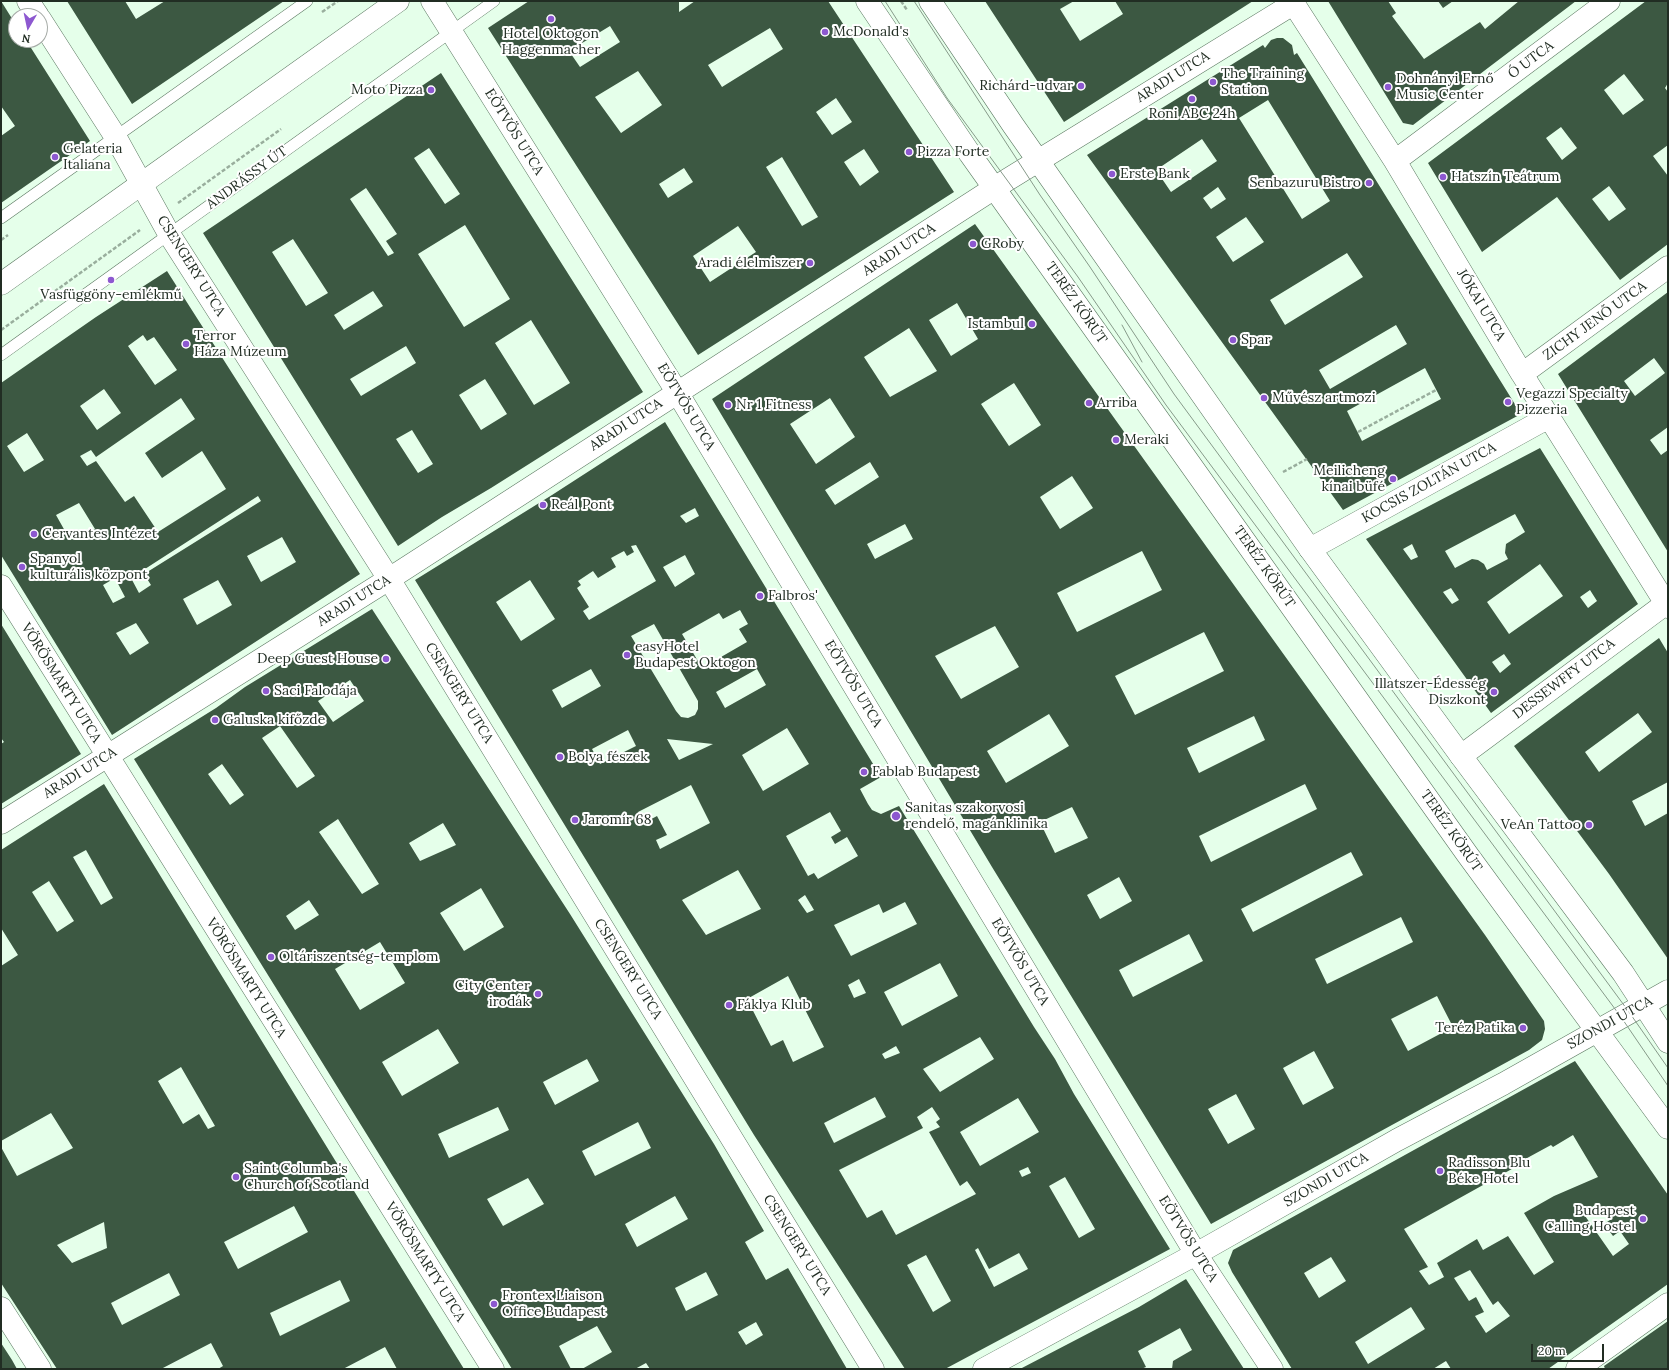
<!DOCTYPE html>
<html>
<head>
<meta charset="utf-8">
<style>
	body { margin:0 }
	#map { position:relative; width:1669px; height:1370px; overflow:hidden; background:#e5ffea; font-family:Lora,serif }
	canvas { display:block }
	.frame { position:absolute; inset:0; border:2px solid #212d23; pointer-events:none }
	.north { position:absolute; left:8px; top:8px; width:40px; height:40px; box-sizing:border-box; background:#fff; border:1px solid #a6aba7; border-radius:50%; rotate:189deg; font-size:11px; font-weight:700; line-height:16px; text-align:center; color:#212d23 }
	.north::after { content:''; display:block; margin:auto; width:14px; height:18px; background:#8d58d0; clip-path:polygon(50% 0,100% 100%,50% 72%,0 100%) }
	.scale { position:absolute; left:1531px; top:1344px; width:73px; height:18px; box-sizing:border-box; border:2px solid #212d23; border-top:0; padding-left:5px; font-size:12px; line-height:14px; white-space:nowrap; color:#212d23; -webkit-text-stroke:3px #fff; paint-order:stroke }
</style>
</head>
<body>
<div id="map">
<canvas width="1669" height="1370"></canvas>
<div class="frame"></div>
<div class="north">N</div>
<div class="scale">20 m</div>
</div>
<script>
const ctx = document.querySelector('canvas').getContext('2d');
ctx.lineJoin = 'round';
function fill(path, color) { ctx.fillStyle = color; ctx.fill(path, 'evenodd'); }
const poly = rows => new Path2D(rows.map(r => 'M' + r).join(''));
function stroke(path, color, width, dash) { ctx.strokeStyle = color; ctx.lineWidth = width; ctx.lineCap = dash ? 'butt' : 'round'; ctx.setLineDash(dash || []); ctx.stroke(path); }
function drawText(font, color, halo, rows, align = 'center') {
  ctx.font = font + ' Lora,serif'; ctx.lineWidth = 4; ctx.setLineDash([]); ctx.textBaseline = 'middle'; ctx.strokeStyle = halo; ctx.fillStyle = color; for (const [text, x, y, turn = 0] of rows) {
    ctx.save(); ctx.translate(x, y); ctx.rotate((+turn || 0) * Math.PI / 180); ctx.textAlign = isNaN(turn) ? turn : align; if (halo) ctx.strokeText(text, 0, 0); ctx.fillText(text, 0, 0); ctx.restore();
  }
}
fill(poly([
	[1,1,16,25,16,40,26,40,90,141,1,203,1,136,15,126,1,106],
	[67,1,125,1,136,19,165,1,284,1,132,104],
	[529,1,679,1,679,12,695,1,828,1,954,192,698,355,488,28],
	[610,26,620,42,580,67,569,51],
	[770,28,783,49,722,87,708,65],
	[638,71,662,105,621,133,595,97],
	[836,98,852,122,832,135,816,112],
	[864,149,879,172,860,186,844,162],
	[782,157,818,217,802,226,766,167],
	[684,168,693,182,668,198,659,184],
	[738,226,756,252,710,282,693,256],
	[985,1,1074,1,1060,9,1080,41,1123,14,1115,1,1253,1,1064,122],
	[1328,1,1388,1,1396,13,1392,16,1424,59,1480,22,1485,29,1519,1,1576,1,1413,125,1403,123],
	[1438,1,1453,1,1443,8],
	[1646,1,1668,1,1668,83,1665,88,1668,92,1668,145,1653,156,1668,176,1668,244,1620,280,1557,197,1482,252,1428,163],
	[1624,74,1644,100,1623,115,1604,90],
	[1561,127,1577,148,1562,160,1546,138],
	[1609,186,1626,209,1609,221,1592,199],
	[1277,38,1283,38,1292,45,1294,55,1297,53,1521,414,1343,510,1087,155,1263,45,1265,48,1271,40],
	[1268,100,1330,201,1302,219,1239,118],
	[1202,139,1217,161,1171,192,1156,170],
	[1218,187,1226,199,1211,209,1203,198],
	[1246,217,1264,242,1233,262,1216,237],
	[1347,253,1363,277,1285,325,1270,300],
	[1396,325,1407,344,1330,389,1319,370],
	[1425,368,1441,399,1362,441,1347,411],
	[441,73,643,392,491,488,442,517,398,546,203,233],
	[429,148,460,194,445,204,414,158],
	[366,188,397,234,386,241,394,253,388,256,350,199],
	[465,225,510,299,464,327,418,254],
	[293,239,328,293,306,306,272,252],
	[373,291,383,306,344,330,334,315],
	[531,320,570,383,534,405,495,343],
	[406,346,416,363,361,396,350,379],
	[485,379,507,414,481,430,459,395],
	[412,430,433,464,418,473,396,439],
	[975,224,1485,935,1544,1021,1545,1029,1542,1040,1529,1050,1211,1224,992,867,712,399],
	[957,303,978,339,951,356,929,320],
	[909,328,937,371,890,397,864,357],
	[1014,383,1041,425,1009,446,981,404],
	[830,398,855,437,816,464,790,424],
	[870,462,879,477,835,505,825,490],
	[1072,476,1093,508,1060,529,1040,497],
	[905,524,913,539,875,559,867,544],
	[1142,551,1162,590,1077,632,1057,593],
	[995,626,1019,667,961,699,935,656],
	[1204,632,1224,671,1135,715,1115,676],
	[1049,714,1069,746,1006,783,987,751],
	[1254,716,1265,740,1199,773,1187,748],
	[1305,784,1317,809,1211,862,1199,836],
	[1072,807,1088,838,1055,853,1040,822],
	[1351,852,1363,875,1253,932,1241,909],
	[1119,877,1132,901,1100,919,1087,895],
	[1401,917,1413,942,1327,984,1315,959],
	[1189,934,1203,961,1133,997,1119,970],
	[1437,996,1453,1027,1408,1051,1391,1019],
	[1314,1051,1334,1088,1303,1105,1283,1068],
	[1236,1094,1255,1129,1228,1144,1208,1109],
	[167,271,360,574,112,735,1,555,1,383,96,317],
	[143,335,147,341,154,337,177,370,155,385,128,346],
	[104,389,121,413,97,430,80,406],
	[181,398,195,419,145,453,162,478,202,451,226,489,158,532,134,496,125,502,96,461,87,466,80,456,91,450,96,457],
	[27,433,44,460,24,472,7,446],
	[258,496,261,501,144,574,151,585,139,593,131,578],
	[79,503,95,529,70,540,56,515],
	[282,537,296,562,261,582,247,556],
	[115,578,125,597,113,603,103,585],
	[218,580,232,605,197,625,183,599],
	[136,623,149,643,130,655,116,633],
	[1668,292,1668,427,1650,440,1661,455,1668,450,1668,552,1558,374],
	[1654,358,1665,373,1635,396,1624,381],
	[665,422,881,777,860,789,868,804,872,810,881,814,899,806,1034,1027,1055,1059,1074,1094,1170,1249,945,1369,905,1369,754,1135,415,580,552,495],
	[695,508,699,516,686,523,680,516],
	[636,545,656,581,589,620,583,611,589,607,577,588,581,585,578,581,593,571,598,578,616,567,611,558,624,551,627,556,634,552,631,546],
	[685,555,695,574,675,587,663,567],
	[530,580,555,619,521,641,496,602],
	[740,610,748,624,739,629,747,642,702,668,682,634,719,613,723,619],
	[654,624,698,701,698,709,695,715,688,718,681,717,676,711,631,636],
	[591,669,601,686,562,708,552,690],
	[757,669,766,685,725,708,716,692],
	[787,728,809,764,763,791,742,755],
	[628,730,636,746,600,764,592,749],
	[667,739,713,744,679,760],
	[691,785,710,823,660,849,656,840,667,835,657,816,644,823,638,812],
	[830,812,841,831,831,837,835,844,847,837,858,856,818,879,814,873,808,876,786,836],
	[738,870,761,909,706,935,682,900],
	[805,895,814,910,807,913,798,900],
	[905,902,917,924,851,956,834,925,879,904,883,913],
	[940,963,958,996,902,1026,884,992],
	[788,976,824,1047,793,1062,783,1040,771,1046,747,999],
	[859,979,866,993,854,998,848,985],
	[980,1037,994,1059,940,1092,923,1069],
	[896,1046,900,1053,885,1059,882,1054],
	[875,1097,886,1117,834,1143,824,1123],
	[1018,1098,1039,1132,980,1166,960,1132],
	[932,1107,940,1119,936,1122,940,1127,929,1132,960,1186,967,1181,976,1194,896,1235,882,1210,867,1218,839,1170,923,1128,917,1117],
	[1028,1167,1031,1173,1022,1177,1019,1171],
	[1065,1177,1095,1229,1079,1238,1049,1186],
	[978,1248,989,1269,1019,1253,1028,1269,994,1287,975,1250],
	[926,1255,951,1301,933,1312,907,1265],
	[1540,448,1638,604,1491,713,1366,539],
	[1515,514,1525,532,1506,544,1505,553,1508,559,1487,570,1484,564,1478,560,1472,559,1455,568,1445,551],
	[1412,544,1418,557,1411,560,1403,549],
	[1540,564,1563,596,1509,634,1487,602],
	[1451,588,1459,600,1452,604,1443,592],
	[1590,590,1597,601,1588,608,1580,597],
	[1504,654,1511,664,1500,673,1492,662],
	[372,609,570,914,714,1144,764,1231,745,1242,766,1280,788,1268,847,1369,650,1369,646,1363,635,1369,582,1369,612,1352,597,1326,559,1346,571,1369,512,1369,498,1346,134,759,216,708,245,687],
	[350,680,364,701,333,722,318,701],
	[280,726,315,776,297,788,262,738],
	[222,764,244,795,230,805,208,774],
	[338,819,379,884,362,894,319,832],
	[443,823,456,845,420,861,409,843],
	[481,888,504,927,464,951,440,913],
	[309,900,319,915,295,930,286,916],
	[380,942,405,983,360,1010,335,969],
	[438,1029,459,1063,402,1096,382,1062],
	[587,1059,599,1081,555,1105,543,1082],
	[498,1107,509,1130,449,1158,438,1134],
	[638,1122,651,1148,595,1176,582,1151],
	[528,1178,544,1204,503,1226,487,1199],
	[675,1196,688,1219,637,1247,625,1224],
	[706,1272,718,1295,686,1311,675,1288],
	[756,1322,763,1335,746,1345,738,1332],
	[1,624,81,754,1,804,1,744,4,742,1,738],
	[1659,638,1668,653,1668,782,1632,801,1645,826,1668,813,1668,959,1609,874,1514,746],
	[1638,713,1652,732,1599,772,1585,752],
	[104,784,333,1157,464,1369,397,1369,385,1347,343,1369,218,1369,223,1366,211,1343,161,1369,57,1369,1,1283,1,1147,17,1176,73,1148,51,1113,1,1141,1,966,18,955,1,928,1,850],
	[86,850,113,898,101,905,73,857],
	[49,881,74,921,57,932,32,892],
	[181,1067,215,1126,208,1129,199,1114,183,1124,158,1081],
	[294,1206,308,1232,238,1269,224,1242],
	[104,1222,107,1248,72,1263,57,1245],
	[169,1273,180,1295,122,1325,111,1303],
	[340,1280,350,1301,280,1336,270,1313],
	[1575,1061,1668,1195,1668,1284,1548,1369,1451,1369,1446,1361,1433,1369,1292,1369,1232,1272,1228,1263,1233,1250],
	[1573,1135,1598,1177,1554,1196,1524,1213,1554,1262,1534,1275,1508,1236,1483,1250,1477,1239,1437,1263,1444,1277,1429,1285,1419,1271,1428,1267,1404,1229,1519,1165,1518,1163,1551,1145,1553,1147],
	[1598,1203,1610,1220,1604,1224,1613,1236,1620,1231,1629,1244,1613,1256,1583,1213],
	[1331,1257,1346,1281,1319,1298,1304,1273],
	[1470,1270,1493,1305,1498,1301,1510,1316,1486,1333,1475,1316,1484,1312,1476,1297,1469,1301,1454,1278],
	[1411,1307,1425,1329,1368,1364,1355,1342],
	[1186,1279,1244,1369,1172,1369,1173,1361,1192,1350,1180,1328,1138,1351,1146,1367,1141,1369,1020,1369,1139,1307],
	[1668,1321,1668,1369,1605,1369,1604,1366],
	[1,1343,12,1360,17,1369,1,1369]
]), '#3c5842');
const service = poly([
	[1,218,307,1],
	[1,355,494,1]
]);
const minor = poly([
	[28,1,38,16],
	[432,1,677,392,1196,1254,1272,1369],
	[1292,1,1395,161,1522,374,1668,607],
	[40,19,115,136,169,234,389,579,873,1369],
	[1395,161,1609,1],
	[1522,374,1668,267],
	[1310,549,1549,417],
	[1,586,493,1369],
	[1461,756,1668,602],
	[1,823,389,579,1007,180,1293,4],
	[984,1369,1196,1254,1397,1140,1503,1084,1668,991],
	[1577,1369,1668,1304]
]);
const tertiary = poly([
	[1,1308,40,1369]
]);
const secondary = poly([
	[867,1,970,154,1467,854,1668,1128],
	[930,1,1013,125,1310,549,1461,756,1623,973,1668,1042],
	[1,284,398,1]
]);
stroke(service, '#5c7962', 12);
stroke(minor, '#5c7962', 23);
stroke(tertiary, '#5c7962', 23);
stroke(secondary, '#5c7962', 23);
stroke(poly([
	[901,1,907,10],
	[322,12,338,1],
	[178,203,281,129],
	[1,240,8,235],
	[1,330,140,230],
	[1358,432,1436,390],
	[1283,472,1307,459]
]), '#99ae9d', 2.5, [4, 2]);
stroke(service, '#fff', 11);
stroke(minor, '#fff', 22);
stroke(tertiary, '#fff', 22);
stroke(secondary, '#fff', 22);
stroke(poly([
	[885,1,947,98,1078,277,1166,405,1621,1017,1668,1086],
	[914,1,1040,195,1090,267,1174,394,1629,1012,1668,1068],
	[1122,325,1142,362]
]), '#879a8a', 1);
for (const [x, y, r, color] of [
	[551,19,4,"#8d58d0"],
	[825,32,4,"#8d58d0"],
	[1213,82,4,"#8d58d0"],
	[1081,86,4,"#8d58d0"],
	[1388,87,4,"#8d58d0"],
	[431,90,4,"#8d58d0"],
	[1192,99,4,"#8d58d0"],
	[909,152,4,"#8d58d0"],
	[55,157,4,"#8d58d0"],
	[1112,174,4,"#8d58d0"],
	[1443,177,4,"#8d58d0"],
	[1369,183,4,"#8d58d0"],
	[973,244,4,"#8d58d0"],
	[810,263,4,"#8d58d0"],
	[111,280,4,"#8d58d0"],
	[1032,324,4,"#8d58d0"],
	[1233,340,4,"#8d58d0"],
	[186,344,4,"#8d58d0"],
	[1264,398,4,"#8d58d0"],
	[1508,402,4,"#8d58d0"],
	[1089,403,4,"#8d58d0"],
	[728,405,4,"#8d58d0"],
	[1116,440,4,"#8d58d0"],
	[1393,479,4,"#8d58d0"],
	[543,505,4,"#8d58d0"],
	[34,534,4,"#8d58d0"],
	[22,567,4,"#8d58d0"],
	[760,596,4,"#8d58d0"],
	[627,655,4,"#8d58d0"],
	[386,659,4,"#8d58d0"],
	[266,691,4,"#8d58d0"],
	[1494,692,4,"#8d58d0"],
	[215,720,4,"#8d58d0"],
	[560,757,4,"#8d58d0"],
	[864,772,4,"#8d58d0"],
	[896,816,5,"#8d58d0"],
	[575,820,4,"#8d58d0"],
	[1589,825,4,"#8d58d0"],
	[271,957,4,"#8d58d0"],
	[538,994,4,"#8d58d0"],
	[729,1005,4,"#8d58d0"],
	[1523,1028,4,"#8d58d0"],
	[1440,1171,4,"#8d58d0"],
	[236,1177,4,"#8d58d0"],
	[1643,1219,4,"#8d58d0"],
	[494,1304,4,"#8d58d0"]
]) { const dot = new Path2D(); dot.arc(x, y, r, 0, 2 * Math.PI); ctx.fillStyle = color; ctx.fill(dot); stroke(dot, '#fff', 1.5); }
drawText('14px', '#212d23', '#fff', [
	["McDonald's",833,32],
	["Hotel Oktogon",551,34,"center"],
	["Haggenmacher",551,50,"center"],
	["The Training",1221,74],
	["Station",1221,90],
	["Dohnányi Ernő",1396,79],
	["Music Center",1396,95],
	["Richárd-udvar",1073,86,"right"],
	["Moto Pizza",423,90,"right"],
	["Roni ABC 24h",1192,114,"center"],
	["Gelateria",63,149],
	["Italiana",63,165],
	["Pizza Forte",917,152],
	["Erste Bank",1120,174],
	["Hatszín Teátrum",1451,177],
	["Senbazuru Bistro",1361,183,"right"],
	["GRoby",981,244],
	["Aradi élelmiszer",802,263,"right"],
	["Vasfüggöny-emlékmű",111,295,"center"],
	["Istambul",1024,324,"right"],
	["Terror",194,336],
	["Háza Múzeum",194,352],
	["Spar",1241,340],
	["Vegazzi Specialty",1516,394],
	["Pizzeria",1516,410],
	["Művész artmozi",1272,398],
	["Arriba",1097,403],
	["Nr 1 Fitness",736,405],
	["Meraki",1124,440],
	["Meilicheng",1385,471,"right"],
	["kínai büfé",1385,487,"right"],
	["Reál Pont",551,505],
	["Cervantes Intézet",42,534],
	["Spanyol",30,559],
	["kulturális központ",30,575],
	["Falbros'",768,596],
	["easyHotel",635,647],
	["Budapest Oktogon",635,663],
	["Deep Guest House",378,659,"right"],
	["Illatszer-Édesség",1486,684,"right"],
	["Diszkont",1486,700,"right"],
	["Saci Falodája",274,691],
	["Galuska kifőzde",223,720],
	["Bolya fészek",568,757],
	["Fablab Budapest",872,772],
	["Sanitas szakorvosi",905,808],
	["rendelő, magánklinika",905,824],
	["Jaromír 68",583,820],
	["VeAn Tattoo",1581,825,"right"],
	["Oltáriszentség-templom",279,957],
	["City Center",530,986,"right"],
	["irodák",530,1002,"right"],
	["Fáklya Klub",737,1005],
	["Teréz Patika",1515,1028,"right"],
	["Radisson Blu",1448,1163],
	["Béke Hotel",1448,1179],
	["Saint Columba's",244,1169],
	["Church of Scotland",244,1185],
	["Budapest",1635,1211,"right"],
	["Calling Hostel",1635,1227,"right"],
	["Frontex Liaison",502,1296],
	["Office Budapest",502,1312]
], 'left');
drawText('14px', '#212d23', '#fff', [
	["Ó UTCA",1531,60,-37],
	["ARADI UTCA",1173,77,-32],
	["EÖTVÖS UTCA",514,132,58],
	["ANDRÁSSY ÚT",247,178,-36],
	["ARADI UTCA",899,250,-33],
	["CSENGERY UTCA",191,266,58],
	["TERÉZ KÖRÚT",1076,303,55],
	["JÓKAI UTCA",1481,305,59],
	["ZICHY JENŐ UTCA",1595,321,-36],
	["EÖTVÖS UTCA",686,407,59],
	["ARADI UTCA",626,425,-33],
	["KOCSIS ZOLTÁN UTCA",1429,483,-29],
	["TERÉZ KÖRÚT",1264,567,55],
	["ARADI UTCA",354,601,-32],
	["DESSEWFFY UTCA",1564,679,-37],
	["VÖRÖSMARTY UTCA",61,683,58],
	["EÖTVÖS UTCA",853,684,59],
	["CSENGERY UTCA",459,693,58],
	["ARADI UTCA",80,773,-32],
	["TERÉZ KÖRÚT",1451,831,55],
	["EÖTVÖS UTCA",1020,962,59],
	["CSENGERY UTCA",628,969,58],
	["VÖRÖSMARTY UTCA",246,978,58],
	["SZONDI UTCA",1610,1023,-29],
	["SZONDI UTCA",1326,1180,-30],
	["EÖTVÖS UTCA",1188,1239,58],
	["CSENGERY UTCA",797,1245,58],
	["VÖRÖSMARTY UTCA",425,1262,58]
]);
</script>
</body>
</html>
